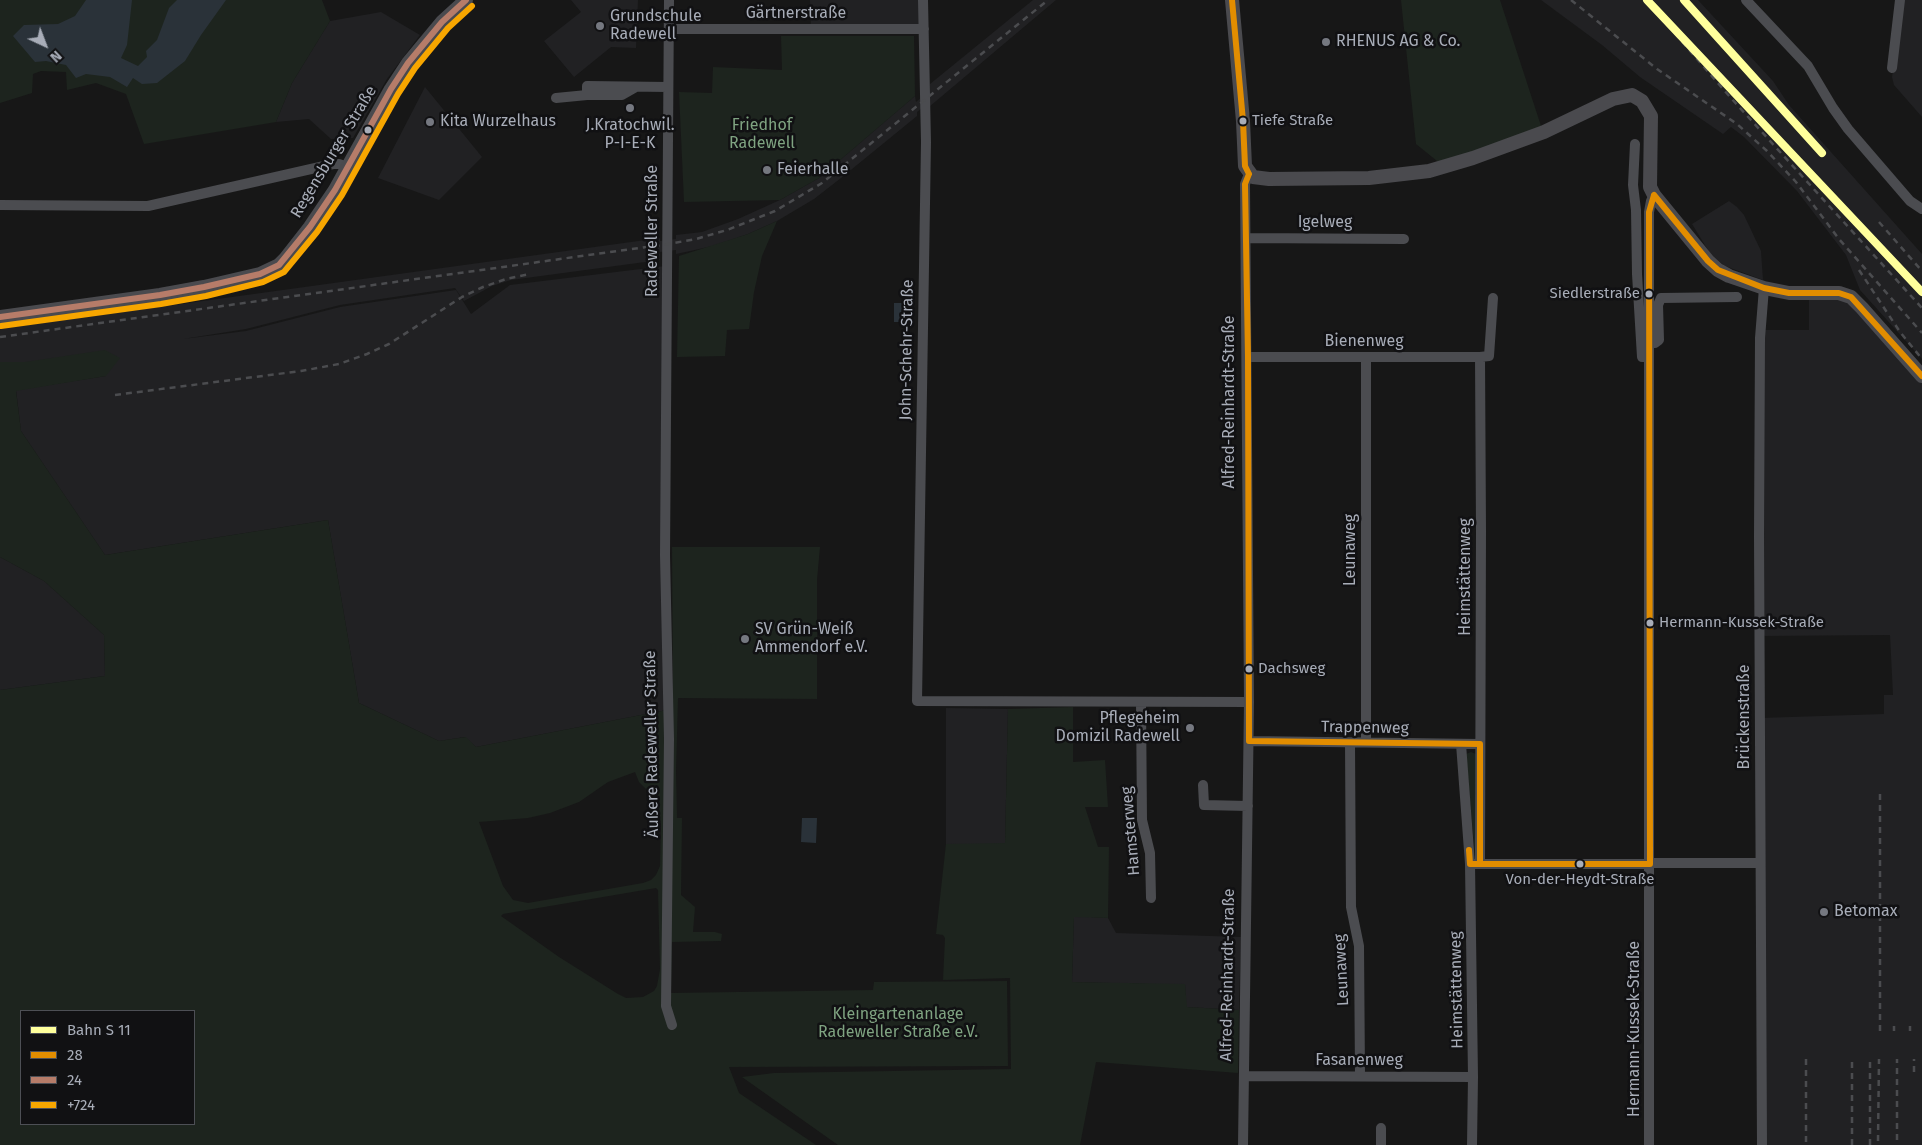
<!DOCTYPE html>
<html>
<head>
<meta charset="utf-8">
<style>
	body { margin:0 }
	#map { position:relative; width:1922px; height:1145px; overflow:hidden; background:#171717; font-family:"Fira Sans",sans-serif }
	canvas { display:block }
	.legend { position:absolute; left:20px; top:1010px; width:175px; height:115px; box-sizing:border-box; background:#111113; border:1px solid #4d4f55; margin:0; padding:6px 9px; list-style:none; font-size:15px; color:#a8adb8 }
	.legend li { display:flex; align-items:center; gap:10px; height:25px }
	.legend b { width:25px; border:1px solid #4d4f55 }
	.north { position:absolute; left:20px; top:20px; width:50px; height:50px; -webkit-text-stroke:4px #111113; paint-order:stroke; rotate:137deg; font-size:14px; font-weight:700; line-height:20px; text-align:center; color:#a8adb8 }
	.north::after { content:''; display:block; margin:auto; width:18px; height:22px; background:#a8adb8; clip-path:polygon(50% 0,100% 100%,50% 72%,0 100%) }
</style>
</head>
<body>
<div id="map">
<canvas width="1922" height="1145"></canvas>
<ul class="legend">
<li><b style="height:6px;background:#ffff9c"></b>Bahn S 11</li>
<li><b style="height:6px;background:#e28d00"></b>28</li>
<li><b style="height:6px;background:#b67c69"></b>24</li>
<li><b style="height:6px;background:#f7a600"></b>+724</li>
</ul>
<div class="north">N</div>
</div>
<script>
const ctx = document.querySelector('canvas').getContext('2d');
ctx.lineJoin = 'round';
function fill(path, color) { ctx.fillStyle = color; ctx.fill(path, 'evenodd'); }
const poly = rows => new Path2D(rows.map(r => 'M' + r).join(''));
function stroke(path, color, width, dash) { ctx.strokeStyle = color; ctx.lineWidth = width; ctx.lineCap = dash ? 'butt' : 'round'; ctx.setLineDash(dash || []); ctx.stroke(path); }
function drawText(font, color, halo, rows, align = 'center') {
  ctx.font = font + ' "Fira Sans",sans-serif'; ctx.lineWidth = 5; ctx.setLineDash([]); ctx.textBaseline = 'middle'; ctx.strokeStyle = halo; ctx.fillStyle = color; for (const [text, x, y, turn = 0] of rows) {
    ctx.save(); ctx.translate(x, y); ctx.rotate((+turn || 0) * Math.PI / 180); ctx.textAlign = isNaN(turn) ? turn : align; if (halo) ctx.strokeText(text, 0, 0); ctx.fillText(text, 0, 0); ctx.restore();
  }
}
fill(poly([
	[571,0,638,0,636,48,611,47,574,77,544,41,581,12],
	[810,0,923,0,924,29,811,30],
	[1033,0,1056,0,929,107,929,103,917,112,917,116,841,178,814,199,777,221,748,234,713,246,676,254,676,250,660,252,660,260,511,280,492,286,464,301,455,288,340,305,246,329,183,339,246,331,340,307,456,290,471,314,510,285,665,266,667,710,476,747,465,737,439,741,359,703,328,520,105,555,21,431,16,390,106,376,25,362,0,362,0,329,660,238,660,241,676,239,676,235,702,232,738,219,780,200,819,178,915,96,916,102,930,90,930,84],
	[1541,0,1698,0,1773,81,1789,105,1922,254,1922,359,1860,290,1846,255,1797,191,1744,137,1731,127,1723,134,1640,77,1602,45],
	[1903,0,1922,0,1922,117,1894,85,1892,77],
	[381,12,420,35,387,79,353,138,331,139,309,119,276,122,292,83,330,21],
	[425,87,482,157,439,200,378,178],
	[1729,201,1737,207,1744,215,1761,251,1763,280,1725,266,1711,255,1692,224],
	[1809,293,1839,293,1922,376,1922,1145,1762,1145,1760,718,1884,714,1884,695,1893,695,1890,635,1759,636,1763,330,1809,330],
	[0,557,44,581,104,635,105,676,0,690],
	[946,708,1008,709,1005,844,946,844],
	[1074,916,1108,918,1116,933,1241,937,1239,1010,1186,1007,1185,985,1072,982]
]), '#212123');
fill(poly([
	[0,0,322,0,330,21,292,83,276,122,144,144,126,94,96,83,67,90,66,72,41,71,33,74,32,93,0,103],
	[1401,0,1500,0,1542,129,1442,165,1416,144],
	[781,36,914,36,915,96,819,178,780,200,684,202,679,92,712,93,713,67,782,70],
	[777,221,762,256,754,292,749,329,727,330,725,356,677,357,679,256,748,234],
	[105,350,120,358,106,376,16,391,21,431,105,555,328,520,359,703,439,741,466,737,476,747,667,710,673,698,672,547,820,547,817,580,817,699,678,698,676,771,677,818,682,818,681,895,695,907,693,932,715,932,722,934,721,941,672,942,671,993,873,990,874,982,1007,981,1008,1066,729,1067,739,1093,816,1145,0,1145,0,690,105,676,104,635,44,581,0,557,0,362,25,362],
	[635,772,639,782,654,797,659,807,661,827,660,866,656,875,651,880,643,883,528,903,513,900,503,886,479,822,528,818,550,813,579,802,608,782],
	[656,888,658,890,660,969,657,986,654,991,643,997,626,998,618,994,559,957,501,916,503,914],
	[21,1011,194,1011,194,1124,21,1124],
	[1073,707,1073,762,1105,760,1108,807,1085,807,1098,847,1109,847,1108,918,1074,917,1072,982,1185,984,1187,1007,1239,1010,1238,1073,1096,1062,1080,1145,838,1145,742,1077,774,1073,1011,1069,1010,978,943,980,945,938,943,935,936,934,946,844,1005,843,1008,709],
	[1471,752,1476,754,1475,856,1466,754]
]), '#1d241e');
fill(poly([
	[86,0,132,0,127,45,121,58,138,66,147,57,146,51,157,40,169,8,177,0,226,0,201,35,185,61,157,83,142,84,133,78,127,87,110,77,86,74,76,78,66,65,46,61,35,62,13,36,24,25,58,24,75,16],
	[894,303,909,303,909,322,894,322],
	[802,818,817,818,816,843,801,842]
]), '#2a3239');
stroke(poly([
	[669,0,665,555,669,739,666,1006,672,1025],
	[923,0,926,142,917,701,1249,702],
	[1746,0,1808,66,1833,108,1848,129,1910,201,1922,209],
	[669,29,924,29],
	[1892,68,1900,0],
	[587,95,622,95,636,87],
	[556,98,587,95,587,86,668,87],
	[1635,144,1633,185,1636,210,1637,274,1642,357,1647,357],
	[0,205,148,206,333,164,339,164,348,167],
	[1246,238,1404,239],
	[1648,343,1655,343,1659,340,1658,305,1661,298,1737,297],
	[1248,357,1480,357],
	[1141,702,1142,820,1150,853,1151,898],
	[1249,741,1480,744],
	[1366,742,1366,357],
	[1350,743,1351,907,1359,946,1360,1076],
	[1461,744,1470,864,1473,1077,1472,1145],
	[1203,785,1204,805,1248,806],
	[1650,863,1760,863],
	[1473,864,1650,864],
	[1480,864,1481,531,1480,357,1489,356,1493,298],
	[1244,1076,1473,1077],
	[1243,1145,1249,702,1245,184,1249,174],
	[1381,1145,1381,1128],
	[1649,1145,1649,212,1651,201,1654,195],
	[1762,1145,1759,536,1760,338,1764,288]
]), '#4b4c50', 10);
stroke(poly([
	[1232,0,1243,121,1245,166,1253,177,1269,179,1369,178,1429,171,1473,158,1544,132,1613,99,1632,95,1642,101,1651,116,1650,187,1654,195,1708,261,1718,270,1729,276,1764,288,1789,293,1839,293,1851,297,1862,308,1922,376],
	[0,317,160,295,204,287,260,274,279,265,285,259,310,227,335,190,391,89,408,63,442,22,466,0]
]), '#4a4a4e', 14);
stroke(poly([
	[1571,0,1657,69,1737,124,1767,151,1796,182,1839,239,1922,333],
	[1646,0,1730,97,1922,308],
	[1879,222,1922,271],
	[1859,270,1900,332,1922,359],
	[0,337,668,244,696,239,727,230,775,211,822,183,1048,0],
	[115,395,301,371,339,364,367,354,389,344,462,297,483,287,506,279,530,274],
	[1894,1026,1894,1031],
	[1880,1031,1880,794],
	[1910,1031,1910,1026],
	[1806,1059,1806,1145],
	[1914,1072,1914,1059],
	[1897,1140,1897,1059],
	[1878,1141,1879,1059],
	[1852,1145,1852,1059],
	[1870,1145,1870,1059]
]), '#4b4c4f', 2.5, [6, 5]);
stroke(poly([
	[1232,0,1243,121,1245,166,1249,174],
	[1249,174,1245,184,1248,357,1249,741],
	[1654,195,1708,261,1718,270,1764,288,1789,293,1839,293,1851,297,1922,376],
	[1249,741,1480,744,1480,864],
	[1469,850,1470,864,1650,864],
	[1650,864,1649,212,1654,195]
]), '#e28d00', 6);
stroke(poly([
	[0,317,160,295,204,287,260,274,279,265,310,227,335,190,391,89,408,63,442,22,466,0]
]), '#b67c69', 6);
stroke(poly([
	[1,326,161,304,206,296,263,282,284,272,317,232,342,195,398,94,415,68,448,28,472,6]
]), '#f7a600', 6);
stroke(poly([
	[1647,0,1922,292],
	[1684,0,1822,153]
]), '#ffff9c', 8);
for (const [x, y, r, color] of [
	[600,26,5,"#757880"],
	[1326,42,5,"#757880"],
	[630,108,5,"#757880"],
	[1243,121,4.5,"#a8adb8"],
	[430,122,5,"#757880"],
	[368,130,4.5,"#a8adb8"],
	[767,170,5,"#757880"],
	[1649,294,4.5,"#a8adb8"],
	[1650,623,4.5,"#a8adb8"],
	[745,639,5,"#757880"],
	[1249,669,4.5,"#a8adb8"],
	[1190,728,5,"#757880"],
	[1580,864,4.5,"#a8adb8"],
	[1824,912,5,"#757880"]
]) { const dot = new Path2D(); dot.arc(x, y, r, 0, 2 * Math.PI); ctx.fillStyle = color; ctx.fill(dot); stroke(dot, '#111113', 2); }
drawText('15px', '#a8adb8', '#111113', [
	["Tiefe Straße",1252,121],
	["Siedlerstraße",1640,294,"right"],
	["Hermann-Kussek-Straße",1659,623],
	["Dachsweg",1258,669],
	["Von-der-Heydt-Straße",1580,880,"center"]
], 'left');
drawText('16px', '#a8adb8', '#111113', [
	["Gärtnerstraße",796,14],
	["Regensburger Straße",334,152,-59],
	["Igelweg",1325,223],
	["Radeweller Straße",653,231,-90],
	["Bienenweg",1364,342],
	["John-Schehr-Straße",907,350,-89],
	["Alfred-Reinhardt-Straße",1230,402,-90],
	["Leunaweg",1351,550,-90],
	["Heimstättenweg",1466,577,-90],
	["Brückenstraße",1745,717,-90],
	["Trappenweg",1365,728,1],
	["Äußere Radeweller Straße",652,744,-91],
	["Hamsterweg",1131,831,-95],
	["Leunaweg",1342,970,-93],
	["Alfred-Reinhardt-Straße",1228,975,-89],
	["Heimstättenweg",1457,990,-91],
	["Hermann-Kussek-Straße",1635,1029,-90],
	["Fasanenweg",1359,1061]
]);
drawText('16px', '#a8adb8', '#111113', [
	["Grundschule",610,17],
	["Radewell",610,35],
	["RHENUS AG & Co.",1336,42],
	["Kita Wurzelhaus",440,122],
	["J.Kratochwil.",630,126,"center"],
	["P-I-E-K",630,144,"center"],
	["Feierhalle",777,170],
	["SV Grün-Weiß",755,630],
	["Ammendorf e.V.",755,648],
	["Pflegeheim",1180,719,"right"],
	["Domizil Radewell",1180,737,"right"],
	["Betomax",1834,912]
], 'left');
drawText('16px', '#7fa381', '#111113', [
	["Friedhof",762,126],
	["Radewell",762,144],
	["Kleingartenanlage",898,1015],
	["Radeweller Straße e.V.",898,1033]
]);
</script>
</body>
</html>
